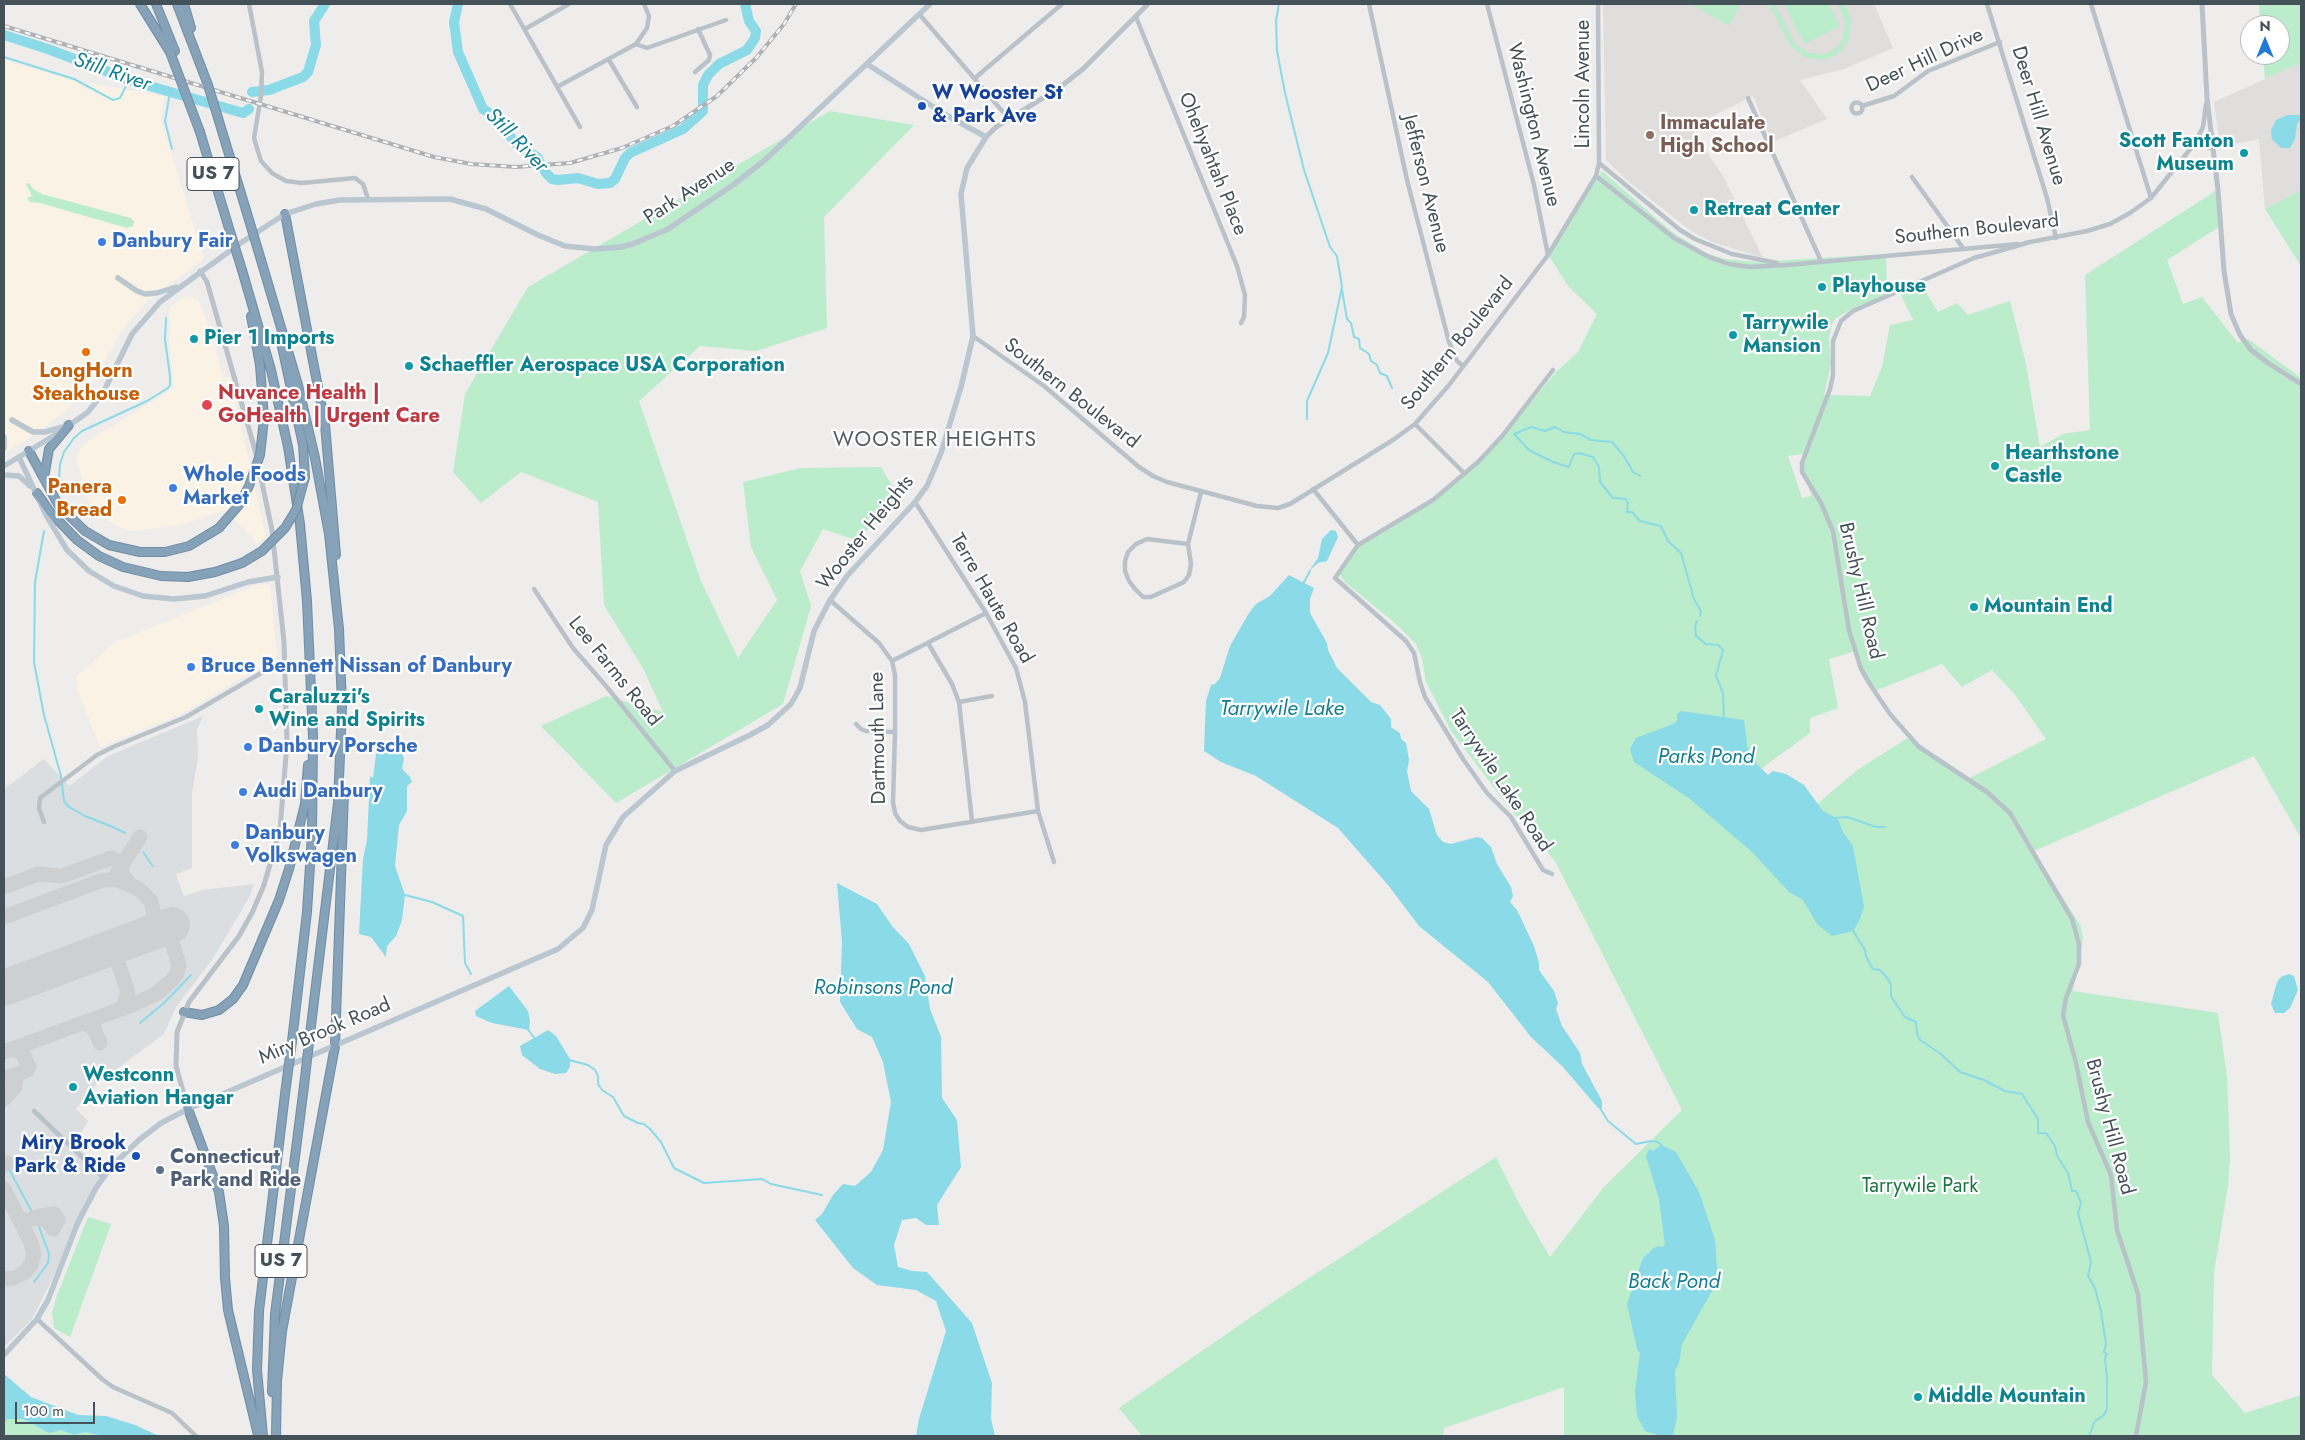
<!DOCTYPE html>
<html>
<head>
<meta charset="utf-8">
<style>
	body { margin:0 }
	#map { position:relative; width:2305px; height:1440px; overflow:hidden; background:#efecec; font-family:Jost,sans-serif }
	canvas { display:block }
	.frame { position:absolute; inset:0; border:5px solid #455158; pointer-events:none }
	.north { position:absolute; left:2240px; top:15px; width:50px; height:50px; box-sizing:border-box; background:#fff; border:1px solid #b5b9bc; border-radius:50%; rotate:0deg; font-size:14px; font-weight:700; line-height:20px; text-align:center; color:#455158 }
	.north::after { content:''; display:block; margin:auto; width:18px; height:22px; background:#217bd4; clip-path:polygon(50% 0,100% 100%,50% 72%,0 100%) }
	.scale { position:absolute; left:15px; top:1402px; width:80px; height:22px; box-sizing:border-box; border:2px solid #455158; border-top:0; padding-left:6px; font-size:15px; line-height:18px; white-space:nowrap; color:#455158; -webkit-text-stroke:4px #fff; paint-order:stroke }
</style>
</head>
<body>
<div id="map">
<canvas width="2305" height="1440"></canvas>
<div class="frame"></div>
<div class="north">N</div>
<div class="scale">100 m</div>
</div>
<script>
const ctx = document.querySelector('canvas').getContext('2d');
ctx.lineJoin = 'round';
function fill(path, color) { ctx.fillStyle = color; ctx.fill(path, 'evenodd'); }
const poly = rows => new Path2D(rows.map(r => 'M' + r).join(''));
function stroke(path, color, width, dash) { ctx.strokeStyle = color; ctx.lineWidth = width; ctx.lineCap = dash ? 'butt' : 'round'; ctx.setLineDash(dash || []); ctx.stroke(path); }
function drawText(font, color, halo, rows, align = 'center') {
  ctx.font = font + ' Jost,sans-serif'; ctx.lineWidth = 4.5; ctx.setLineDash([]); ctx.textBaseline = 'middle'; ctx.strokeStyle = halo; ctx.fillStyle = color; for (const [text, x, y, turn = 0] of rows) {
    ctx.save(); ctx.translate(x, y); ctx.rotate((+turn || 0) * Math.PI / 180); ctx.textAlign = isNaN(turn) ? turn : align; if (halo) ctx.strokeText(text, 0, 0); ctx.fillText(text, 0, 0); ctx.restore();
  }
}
fill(poly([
	[4,60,75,81,164,96,161,120,204,259,147,301,121,331,93,383,69,408,31,437,4,453],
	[185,296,198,298,215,344,223,378,230,377,266,537,257,543,225,510,181,525,129,531,92,514,76,458,83,444,174,388,169,343,170,307],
	[270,584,277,656,275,658,181,714,100,747,77,689,76,677,115,642,257,585]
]), '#faf2e4');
fill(poly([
	[1603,4,1874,4,1893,48,1844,69,1800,80,1827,119,1772,142,1753,96,1690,127,1723,176,1763,258,1712,242,1691,231,1630,183,1606,160],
	[2301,63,2301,190,2265,209,2259,139,2220,147,2214,102]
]), '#e0dddd');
fill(poly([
	[203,716,197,730,198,758,192,793,192,868,176,874,184,896,202,890,254,884,250,896,212,960,176,1007,164,1034,98,1083,76,1109,88,1121,74,1145,108,1171,32,1319,4,1347,4,789,44,759,69,786,108,756]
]), '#dbdee1');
fill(poly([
	[1691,4,1741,4,1729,26],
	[1769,4,1775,4,1795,43,1808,53,1825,54,1835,49,1842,41,1846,24,1838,4,1845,4,1851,18,1850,38,1843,49,1833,57,1820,60,1807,58,1791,47],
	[1784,4,1829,4,1840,26,1804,44],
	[2259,4,2301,4,2301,63,2265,79,2263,55,2280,55,2280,25,2260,25],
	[830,111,914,125,824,217,827,328,756,351,700,346,639,401,701,581,738,658,777,600,751,547,743,482,801,468,881,467,900,500,856,540,823,529,800,571,811,606,783,704,616,803,541,726,606,696,663,712,644,670,604,605,598,502,521,472,481,503,453,472,465,394,528,287],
	[1602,171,1672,232,1706,253,1725,259,1757,262,1886,254,1887,294,1850,310,1836,318,1832,324,1829,338,1831,364,1824,395,1870,396,1882,367,1890,325,1913,320,1898,289,1918,280,1938,312,1957,303,1968,315,2010,301,2026,364,2040,447,2063,434,2090,430,2085,275,2217,190,2219,227,2167,260,2183,304,2202,297,2238,343,2248,339,2301,378,2301,838,2254,756,2034,851,2080,925,2083,938,2073,991,2218,1013,2227,1076,2230,1158,2228,1186,2214,1273,2212,1375,2245,1413,2301,1395,2301,1436,1564,1436,1564,1387,1444,1428,1443,1436,1142,1436,1119,1408,1292,1289,1496,1157,1521,1207,1550,1257,1604,1187,1682,1110,1555,861,1511,810,1451,731,1426,682,1422,658,1416,644,1396,624,1345,582,1339,574,1360,543,1380,535,1413,514,1462,474,1506,433,1555,373,1578,352,1597,314,1568,286,1549,256],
	[1802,454,1805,479,1812,496,1802,498,1788,456],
	[1855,651,1868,680,1875,691,1942,664,1962,687,1992,670,2016,696,2046,739,1970,778,1909,737,1856,771,1815,806,1758,771,1810,733,1810,718,1838,708,1829,659],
	[29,183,33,189,42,194,131,218,134,222,133,226,127,228,40,203,30,202,27,198,32,196,26,184],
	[2301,190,2301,266,2265,209],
	[88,1217,111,1224,70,1337,54,1328,52,1313,56,1298],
	[7,1419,23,1419,49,1433,61,1430,74,1435,85,1432,103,1436,4,1436,4,1422]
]), '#bbeccb');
fill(poly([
	[2288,115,2301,115,2301,118,2297,124,2295,139,2290,148,2281,148,2272,139,2271,130,2276,120],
	[1331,530,1336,531,1338,537,1327,561,1318,563,1309,571,1318,558,1322,539],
	[1289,575,1314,588,1310,599,1310,613,1327,643,1328,650,1337,668,1371,702,1380,705,1391,719,1391,727,1400,733,1401,739,1406,743,1409,760,1407,771,1411,791,1429,809,1437,835,1443,842,1451,844,1477,837,1482,838,1491,847,1497,864,1511,887,1513,896,1510,902,1517,910,1534,946,1539,963,1539,970,1554,991,1558,1003,1556,1009,1562,1026,1580,1053,1582,1064,1602,1101,1602,1108,1598,1108,1563,1067,1531,1037,1488,982,1419,926,1388,885,1338,828,1256,776,1221,762,1204,751,1206,701,1211,685,1215,684,1220,678,1230,646,1249,613,1256,604,1270,596],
	[1681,711,1744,720,1748,750,1756,763,1768,775,1773,771,1786,774,1804,785,1823,811,1838,819,1843,832,1853,846,1864,907,1859,921,1853,931,1832,936,1817,924,1803,900,1789,892,1751,851,1690,799,1634,762,1630,749,1636,738,1673,724,1677,721,1677,714],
	[392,743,401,750,404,759,402,769,410,777,412,782,407,786,407,811,399,825,395,866,405,895,402,920,396,936,387,946,386,957,371,937,359,934,363,859,367,840,370,776,373,778,377,747],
	[837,883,877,904,892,926,909,944,925,976,930,1009,941,1037,942,1098,957,1120,961,1167,937,1205,939,1225,926,1225,916,1218,902,1220,894,1245,898,1267,912,1271,927,1272,972,1323,992,1383,991,1419,995,1436,916,1436,919,1419,946,1331,936,1301,916,1290,877,1285,853,1268,815,1220,822,1214,833,1195,843,1184,855,1186,871,1172,883,1150,891,1102,883,1062,872,1037,857,1029,840,1002,842,942],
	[2289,974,2294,976,2298,990,2290,1008,2284,1013,2275,1013,2271,1004,2277,982,2281,977],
	[509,986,528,1011,530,1021,529,1030,492,1023,476,1016,475,1011],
	[548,1030,556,1036,570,1059,570,1067,566,1073,555,1074,540,1069,522,1055,520,1046],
	[1661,1145,1676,1152,1699,1192,1715,1240,1717,1269,1712,1291,1682,1344,1679,1363,1675,1370,1677,1417,1673,1436,1661,1436,1645,1431,1637,1416,1635,1392,1640,1353,1637,1349,1627,1304,1643,1258,1654,1248,1658,1246,1662,1247,1665,1245,1659,1199,1646,1156,1648,1151,1650,1149,1653,1151],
	[4,1374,31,1397,78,1415,106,1416,135,1425,159,1436,103,1436,85,1432,74,1435,61,1430,49,1433,23,1419,7,1419,4,1422]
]), '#8adae7');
stroke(poly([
	[1279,4,1276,21,1277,51,1285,93,1304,170,1330,247,1337,256,1342,287,1328,353,1307,401,1307,419],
	[4,57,74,79,113,100,120,98,129,80],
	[170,92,165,121,172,149],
	[1342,290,1347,319,1351,323,1354,337,1359,339,1360,348,1369,354,1371,361,1377,365,1380,373,1387,376,1392,388],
	[1640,476,1633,472,1624,456,1612,442,1591,440,1580,434,1564,432,1555,427,1545,431,1531,427,1514,434,1529,450,1553,462,1569,467,1574,454,1579,453,1593,457,1599,467,1600,482,1613,498,1626,499,1628,504,1627,512,1632,512,1640,521,1661,526,1668,541,1681,553,1694,599,1701,611,1700,616],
	[59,480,60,464,64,452,74,438,82,431,147,401,168,388,170,385,170,376,165,340,166,318],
	[44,531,35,582,34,662,44,715,61,776,64,801,69,807,85,816,113,827,125,833],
	[1304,582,1310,571],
	[1697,621,1695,626,1696,636,1706,644,1718,645,1723,650,1716,676,1723,693,1724,720],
	[1835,818,1847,817,1876,827,1885,827],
	[143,852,153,866],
	[405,895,432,902,463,916,465,963,471,974],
	[1852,929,1865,950,1866,956,1871,966,1873,969,1880,970,1888,979,1891,984,1891,996,1900,1010,1905,1017,1916,1022,1917,1034,1920,1040,1941,1054,1960,1072,1984,1080,2005,1091,2022,1094,2038,1119,2038,1133,2046,1133,2055,1146,2057,1156,2068,1173,2072,1191,2076,1191,2081,1203,2078,1213,2091,1262,2088,1276,2095,1288,2101,1311,2106,1344,2104,1352,2107,1354,2105,1357,2107,1380,2107,1409,2104,1415,2095,1421,2089,1436],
	[140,1023,164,1003,191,975],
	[527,1028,535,1039],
	[569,1060,588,1065,595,1070,598,1076,598,1084,602,1090,613,1097,624,1116,638,1123,644,1124,650,1129,661,1142,674,1168,704,1183,762,1179,771,1184,822,1195],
	[1600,1108,1608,1121,1636,1144,1651,1141,1658,1142,1662,1146],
	[9,1169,32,1212],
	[34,1282,48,1263,49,1254,38,1224]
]), '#8adae7', 2);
stroke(poly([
	[458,4,454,22,458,52,483,109,494,116,518,146,537,157,546,173,552,179,558,180,578,178,598,184,610,183,615,179,625,158,630,153,683,129,703,111,703,85,708,75,719,64,747,50,755,38,756,31,749,21,745,4],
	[4,35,48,49,129,80,243,113,249,109],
	[252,92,269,90,303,77,308,72,316,45,314,21,325,4]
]), '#8adae7', 10);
stroke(poly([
	[117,873,140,837],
	[4,887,38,874,62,876,111,858,120,862,122,875,129,883],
	[4,917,103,880,118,880,139,889,151,901,155,918,148,934],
	[91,955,103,954,114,958,118,963,128,992,124,1005,118,1010],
	[83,1023,94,1028,100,1043],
	[4,1052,132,1005,156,994,172,980,177,973,179,965,171,939,164,935,152,933],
	[4,1079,27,1070,29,1067,23,1054,13,1049],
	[4,1099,15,1087,16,1074],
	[4,1165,8,1163],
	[4,1189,31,1243,34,1254,31,1265,25,1272,14,1278,4,1279],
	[19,1218,27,1221,40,1216,54,1214,58,1220,53,1229,47,1220,36,1218]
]), '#cecfd1', 15);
stroke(poly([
	[4,988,172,925]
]), '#cecfd1', 36);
const motorway = poly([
	[140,4,170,52],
	[156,4,175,51],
	[177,4,208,85],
	[184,4,191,28],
	[200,132,228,225],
	[225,141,246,210],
	[285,214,325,424,336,555],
	[261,260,298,385,315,458,329,534,339,629,342,706,338,803,310,1034],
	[242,270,271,370,288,447,300,524,307,601,313,737,312,834,307,912,292,1041],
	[251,316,260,365,264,419],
	[281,342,303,445,305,477],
	[29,451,59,506,85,531,109,545,140,552,165,552,189,546,219,528],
	[44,478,49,449,69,425],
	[37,493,51,513,77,540,99,556,123,567,161,576,188,577,215,572,242,563],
	[184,1012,202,1015,219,1010,233,999,243,985,279,900,289,869,305,804,308,765],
	[188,1109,219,1192,224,1226,225,1278,228,1310,258,1435],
	[272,1392,275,1314,304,1086],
	[263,1436,257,1370,259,1311,285,1094],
	[276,1436,277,1381,282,1331,335,1046,344,792]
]);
stroke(motorway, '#718da5', 10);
stroke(poly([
	[249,4,262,72,261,96,254,138,261,161,272,173,286,181,302,183,355,178,363,184,368,199],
	[510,4,580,127],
	[1369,4,1407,180,1449,342,1457,361,1463,366],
	[1487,4,1534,185,1548,255],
	[1987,4,2047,198,2056,238],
	[2091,4,2151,198],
	[920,15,1009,119],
	[1136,17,1237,266,1245,295,1244,317,1241,323],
	[525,29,569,4],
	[636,44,647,48,726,20],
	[609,60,637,107],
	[695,72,709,60,710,55,698,29],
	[975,78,1062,4],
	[557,87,636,44,647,28,649,16,644,4],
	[1748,98,1821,261],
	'1851.5 108a5.5 5.5 0 1 1 11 0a5.5 5.5 0 1 1-11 0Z',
	[1862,106,1894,96,1928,71,2000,42],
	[2195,143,2213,149],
	[1599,163,1680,230,1695,239,1732,254,1777,263],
	[1596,176,1674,238,1709,257,1729,264,1750,267,1787,265,2018,244],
	[1912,177,1963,248],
	[2025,243,2087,231,2110,224,2130,213,2151,198,2195,143,2203,127,2206,104],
	[2027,243,1974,258,1853,311,1841,321,1833,341,1833,375,1830,389,1802,463,1802,472,1821,503,1833,531,1849,630,1861,669,1871,686,1890,714,1919,747,1987,792,2010,813,2072,919,2079,944,2079,964,2066,998,2063,1015,2076,1063,2088,1122,2111,1175,2117,1230,2138,1294,2146,1382,2136,1436],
	[973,336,1044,386,1139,467,1153,476,1167,482,1257,506,1278,508,1290,504,1393,440,1415,424,1449,385,1548,255,1596,176,1599,163,1598,4],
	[1415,424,1465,474],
	[1313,489,1358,545],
	[915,502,986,613,1016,668,1025,702,1038,811,1054,862],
	[1147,539,1188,544,1191,564,1189,575,1184,582,1151,597,1143,597,1135,589,1129,581,1125,571,1125,561,1128,552,1136,544,1147,539],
	[1188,544,1201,492],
	[534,589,573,648,606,686,675,771],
	[830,600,879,643,892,661,986,613],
	[928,643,952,684,959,702,972,821],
	[892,661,895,675,895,732,893,802,895,813,900,821,908,827,921,830,1038,811],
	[959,702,992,696],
	[856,724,861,729,866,731,895,732],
	[44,822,39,808,40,798,97,755,113,747,186,717,268,669,286,663],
	[1552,874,1543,870,1511,817,1487,793,1463,759,1425,697,1420,682,1414,653,1406,641,1335,578,1358,545,1433,500,1478,462,1503,435,1553,370],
	[34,1111,103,1177],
	[37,1319,102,1379,113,1387,172,1413,196,1436]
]), '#b8c2c8', 4.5);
stroke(poly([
	[2202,4,2207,98,2218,190,2224,271,2231,314,2240,335,2251,350,2268,363,2301,384],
	[986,137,996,127,1059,88,1083,69,1148,4],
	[188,1109,176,1066,177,1032,189,1002,239,936,252,913,264,885,280,830,287,743,284,642,272,530,255,450,207,282,200,271]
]), '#b8c2c8', 5);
stroke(poly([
	[118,278,137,291,145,294,157,293,176,287],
	[12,420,33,432,45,432,63,427],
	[4,437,4,448],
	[19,457,46,515,67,550,89,571,114,586,143,596,174,599,205,596,248,582,278,577],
	[4,466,60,432,88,412,103,393,132,334,160,302,242,242,285,214,316,204,340,200,450,199,486,209,538,235,565,246,594,249,621,247,633,244,668,229,733,185,765,160,930,4],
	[4,475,19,476,30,486],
	[4,1355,37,1319,48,1300,78,1222,96,1188,111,1167,139,1140,161,1123,188,1109,558,949,583,928,592,910,606,845,623,817,675,771,750,735,768,725,791,704,800,688,814,631,830,600,847,576,915,502,927,486,941,453,961,387,973,336,961,194,967,168,986,137,946,115,867,64]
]), '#bac6d0', 5.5);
stroke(motorway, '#85a2b9', 8);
const rail = poly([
	[4,26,434,157,471,164,516,167,570,163,622,148,673,126,717,96,757,57,784,24,796,4]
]);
stroke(rail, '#aeb2b6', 4);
stroke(rail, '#fff', 2, [5.5]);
const motorwayBridge = poly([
	[170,52,200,132],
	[208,85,225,141],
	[246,210,261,260],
	[228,225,242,270],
	[219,528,239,505,249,486,260,455,264,419],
	[242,563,262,551,285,528,296,510,305,477],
	[304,1086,310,1034],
	[285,1094,292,1041]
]);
stroke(motorwayBridge, '#718da5', 10, []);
stroke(motorwayBridge, '#85a2b9', 8);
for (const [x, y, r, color] of [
	[922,106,5,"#1a4fb4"],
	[1650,135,5,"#8d6e63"],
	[2244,153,5,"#0f9aa8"],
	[1694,210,5,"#0f9aa8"],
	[102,242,5,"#3f7fe0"],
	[1822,287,5,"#0f9aa8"],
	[1733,335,5,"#0f9aa8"],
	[194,339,5,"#0f9aa8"],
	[86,352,5,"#e8710a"],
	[409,366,5,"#0f9aa8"],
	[207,405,6,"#e0444e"],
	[1995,466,5,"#0f9aa8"],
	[173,488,5,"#3f7fe0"],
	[122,500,5,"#e8710a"],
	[1974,607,5,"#0f9aa8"],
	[191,667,5,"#3f7fe0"],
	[259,709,5,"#0f9aa8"],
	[248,747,5,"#3f7fe0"],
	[243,792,5,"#3f7fe0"],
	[235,845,5,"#3f7fe0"],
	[73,1087,5,"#0f9aa8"],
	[136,1156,5,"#1a4fb4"],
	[160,1170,5,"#5c6f8a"],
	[1918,1397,5,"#0f9aa8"]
]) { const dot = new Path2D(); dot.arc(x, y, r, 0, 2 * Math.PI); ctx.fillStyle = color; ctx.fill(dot); stroke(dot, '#fff', 2); }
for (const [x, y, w] of [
	[213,174,52],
	[281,1261,52]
]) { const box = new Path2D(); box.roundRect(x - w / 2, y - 16.5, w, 33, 4); ctx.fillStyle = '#fff'; ctx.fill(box); stroke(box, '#455158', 1); }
drawText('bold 19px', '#455158', null, [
	["US 7",213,174],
	["US 7",281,1261]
]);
drawText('20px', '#455158', '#fff', [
	["Deer Hill Drive",1925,61,-25],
	["Lincoln Avenue",1584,84,-90],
	["Deer Hill Avenue",2038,116,73],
	["Washington Avenue",1533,125,76],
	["Ohehyahtah Place",1212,164,68],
	["Jefferson Avenue",1425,184,76],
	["Park Avenue",690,192,-33],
	["Southern Boulevard",1977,230,-6],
	["Southern Boulevard",1458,344,-51],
	["Southern Boulevard",1071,394,38],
	["Wooster Heights",866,533,-51],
	["Brushy Hill Road",1860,591,77],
	["Terre Haute Road",991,599,60],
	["Lee Farms Road",614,672,51],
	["Dartmouth Lane",879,738,-91],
	["Tarrywile Lake Road",1500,781,56],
	["Miry Brook Road",325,1032,-23],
	["Brushy Hill Road",2109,1127,75]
]);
drawText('bold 20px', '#164399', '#fff', [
	["W Wooster St",932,94],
	["& Park Ave",932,117],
	["Miry Brook",126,1144,"right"],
	["Park & Ride",126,1167,"right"]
], 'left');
drawText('bold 20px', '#785e54', '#fff', [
	["Immaculate",1660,124],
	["High School",1660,147]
], 'left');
drawText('bold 20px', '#0d838f', '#fff', [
	["Scott Fanton",2234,142,"right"],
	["Museum",2234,165,"right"],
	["Retreat Center",1704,210],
	["Playhouse",1832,287],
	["Tarrywile",1743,324],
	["Mansion",1743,347],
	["Pier 1 Imports",204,339],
	["Schaeffler Aerospace USA Corporation",419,366],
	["Hearthstone",2005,454],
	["Castle",2005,477],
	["Mountain End",1984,607],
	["Caraluzzi's",269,698],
	["Wine and Spirits",269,721],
	["Westconn",83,1076],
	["Aviation Hangar",83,1099],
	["Middle Mountain",1928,1397]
], 'left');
drawText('bold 20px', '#366cbe', '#fff', [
	["Danbury Fair",112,242],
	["Whole Foods",183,476],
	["Market",183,499],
	["Bruce Bennett Nissan of Danbury",201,667],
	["Danbury Porsche",258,747],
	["Audi Danbury",253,792],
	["Danbury",245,834],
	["Volkswagen",245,857]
], 'left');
drawText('bold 20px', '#c56008', '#fff', [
	["LongHorn",86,372],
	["Steakhouse",86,395],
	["Panera",112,488,"right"],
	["Bread",112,511,"right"]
]);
drawText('bold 20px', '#be3a42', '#fff', [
	["Nuvance Health |",218,394],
	["GoHealth | Urgent Care",218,417]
], 'left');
drawText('bold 20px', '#4e5e75', '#fff', [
	["Connecticut",170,1158],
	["Park and Ride",170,1181]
], 'left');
drawText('20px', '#1a7542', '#fff', [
	["Tarrywile Park",1920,1187]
]);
drawText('italic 21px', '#127e90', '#fff', [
	["Still River",112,73,19],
	["Still River",516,141,46],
	["Tarrywile Lake",1282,710],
	["Parks Pond",1706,758],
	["Robinsons Pond",883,989],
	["Back Pond",1674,1283]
]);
ctx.letterSpacing = '1px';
drawText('21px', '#595d61', '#fff', [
	["WOOSTER HEIGHTS",935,441]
]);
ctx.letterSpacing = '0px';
</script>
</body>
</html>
